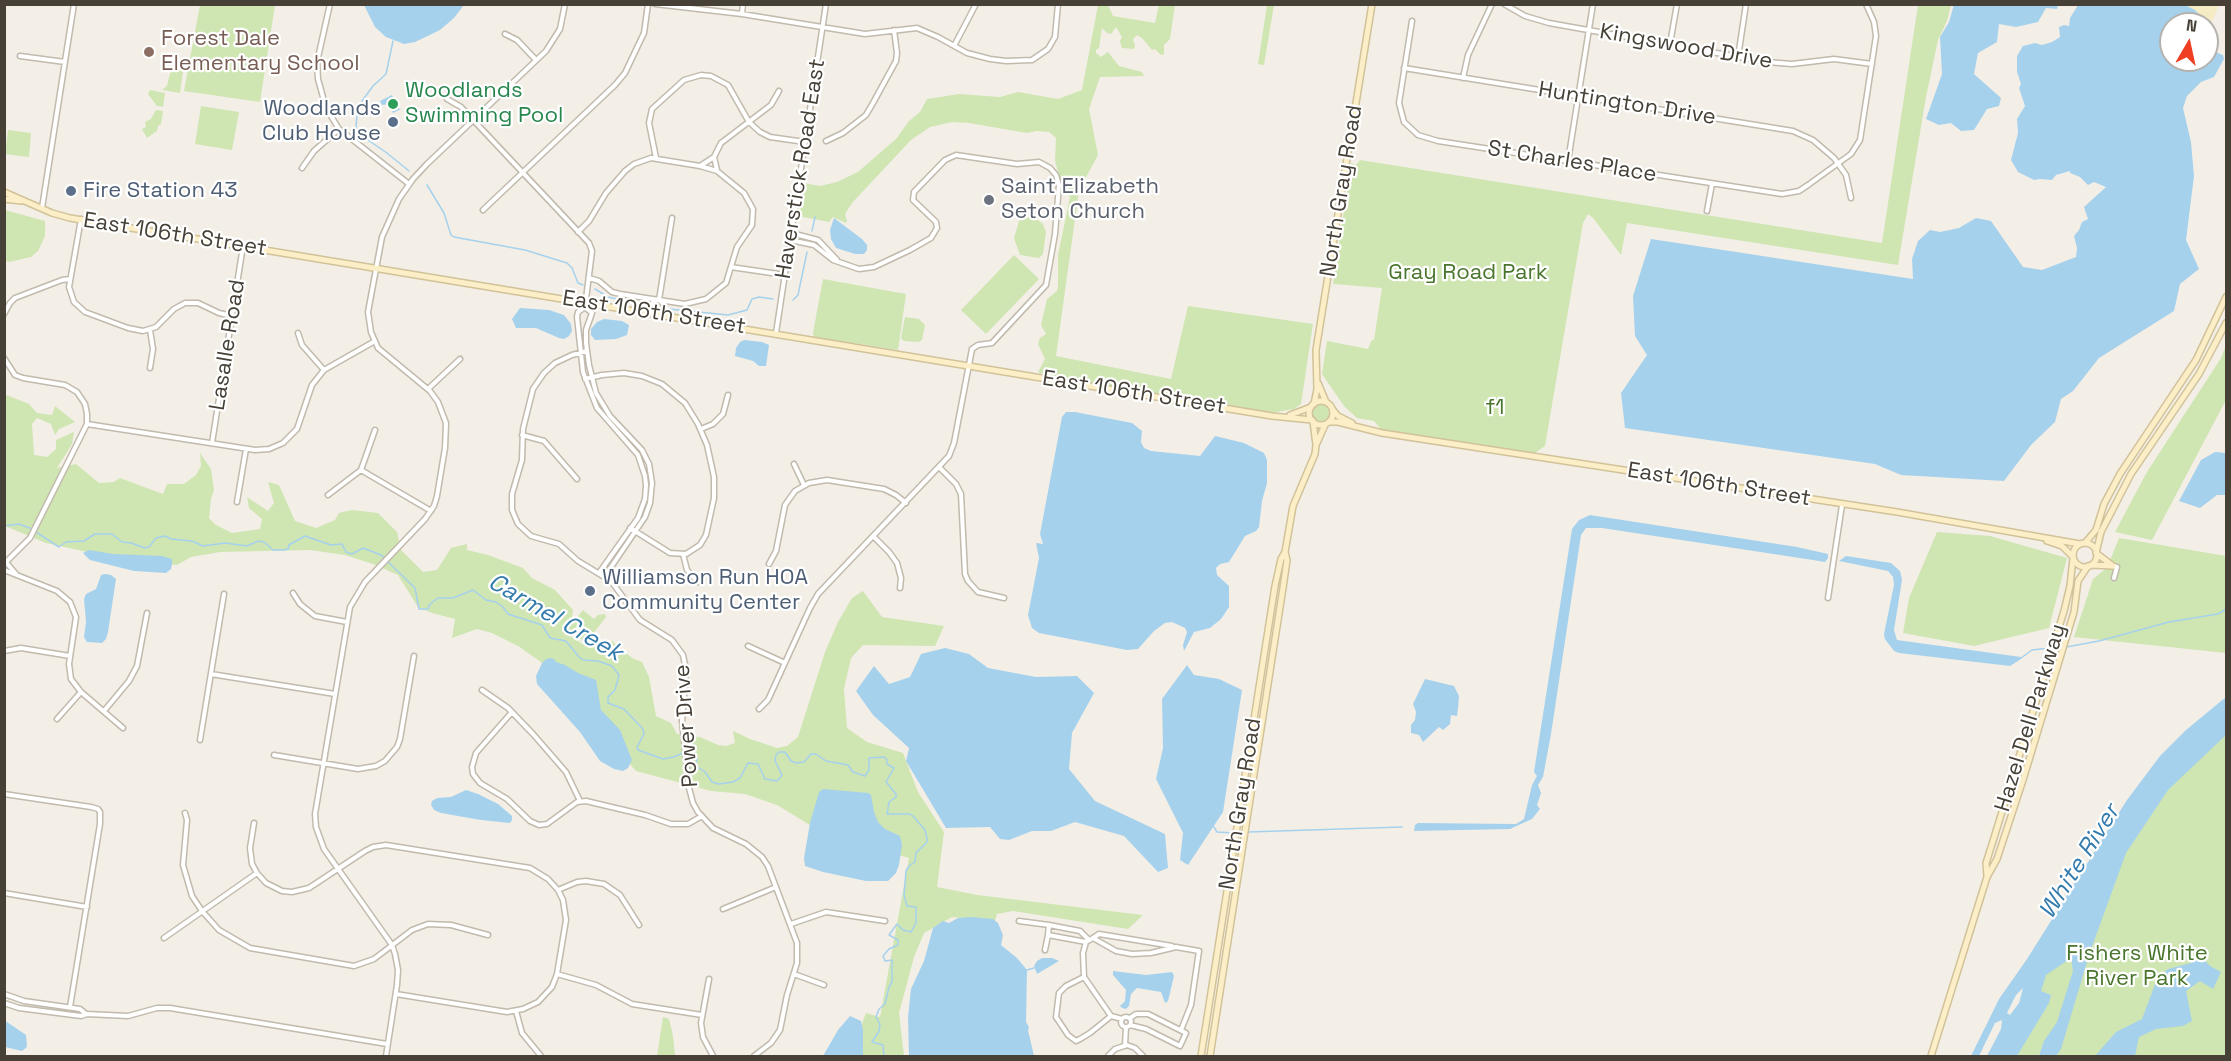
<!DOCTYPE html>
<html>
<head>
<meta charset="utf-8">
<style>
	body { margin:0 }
	#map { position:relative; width:2231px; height:1061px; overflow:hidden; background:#f3efe7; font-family:"Space Grotesk",sans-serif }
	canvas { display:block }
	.frame { position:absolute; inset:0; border:6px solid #464037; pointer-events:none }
	.north { position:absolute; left:2159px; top:12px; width:60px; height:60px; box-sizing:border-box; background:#fff; border:2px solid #b5b3af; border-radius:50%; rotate:9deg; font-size:16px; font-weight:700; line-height:24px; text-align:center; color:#464037 }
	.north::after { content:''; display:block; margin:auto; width:21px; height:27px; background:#f03e22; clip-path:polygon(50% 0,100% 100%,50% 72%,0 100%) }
</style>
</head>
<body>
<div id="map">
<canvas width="2231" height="1061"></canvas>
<div class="frame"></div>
<div class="north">N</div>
</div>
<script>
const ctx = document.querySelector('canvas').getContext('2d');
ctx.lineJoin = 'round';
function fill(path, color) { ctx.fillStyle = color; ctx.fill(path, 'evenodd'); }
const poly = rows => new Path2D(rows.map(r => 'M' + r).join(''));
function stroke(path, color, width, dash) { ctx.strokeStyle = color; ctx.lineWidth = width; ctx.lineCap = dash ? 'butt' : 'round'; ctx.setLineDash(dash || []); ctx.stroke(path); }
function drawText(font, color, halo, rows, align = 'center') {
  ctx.font = font + ' "Space Grotesk",sans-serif'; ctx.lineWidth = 4.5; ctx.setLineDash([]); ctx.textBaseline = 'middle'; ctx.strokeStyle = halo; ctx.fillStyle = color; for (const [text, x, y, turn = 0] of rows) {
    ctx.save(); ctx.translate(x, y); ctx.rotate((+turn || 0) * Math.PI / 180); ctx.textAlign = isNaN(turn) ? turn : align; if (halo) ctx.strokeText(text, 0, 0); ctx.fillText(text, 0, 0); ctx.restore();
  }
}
fill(poly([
	[200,5,275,5,260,102,184,91],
	[1098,5,1108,5,1113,16,1155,23,1159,5,1175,5,1170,39,1164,45,1164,54,1161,55,1155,49,1152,50,1142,38,1137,35,1133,39,1135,46,1134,49,1122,48,1120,41,1122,37,1116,27,1111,34,1107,33,1102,28,1099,48,1096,50,1096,53,1101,57,1108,52,1119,66,1142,72,1144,76,1100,77,1089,109,1098,155,1079,190,1056,356,1171,379,1188,306,1313,324,1301,404,1294,409,1265,414,1045,375,1038,372,1045,359,1038,344,1040,338,1046,334,1041,325,1047,299,1057,291,1058,286,1058,255,1070,197,1067,194,1067,182,1061,183,1055,161,1056,138,1049,132,1037,131,1027,133,969,123,952,122,930,127,911,140,852,203,845,214,847,221,846,223,833,217,829,222,798,216,803,183,820,186,837,182,858,172,897,138,908,122,920,112,927,99,959,94,1000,97,1018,92,1058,99,1082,90],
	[1267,5,1274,5,1264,65,1258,64],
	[1918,5,1951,5,1947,21,1938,40,1926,97,1898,265,1627,223,1621,255,1593,218,1588,214,1583,223,1545,446,1532,455,1383,432,1374,421,1357,418,1344,406,1322,374,1327,341,1368,349,1371,341,1374,340,1382,288,1333,284,1351,163,1356,165,1360,160,1882,243],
	[171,69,183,71,180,93,162,90,167,86],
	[150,90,165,93,163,107,157,106,148,94],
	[201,106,239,112,232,150,195,144],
	[156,110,163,111,161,124,158,126,157,131,147,138,142,129,146,127,145,122,151,119],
	[8,130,31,133,29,157,5,154],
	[5,210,45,221,45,236,38,251,31,257,9,262,5,261],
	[1034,217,1043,224,1046,232,1043,254,1039,258,1020,255,1014,238,1020,218],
	[1014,255,1039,279,986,334,961,310],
	[823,279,906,294,898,350,814,337,813,333],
	[905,317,919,319,925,325,922,340,919,342,904,341,901,338],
	[2226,345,2226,400,2152,540,2115,532,2147,472,2221,358],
	[4,394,29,404,37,413,52,415,55,406,75,422,59,429,55,435,51,424,37,418,32,424,34,455,47,457,56,449,56,440,74,432,72,444,57,468,76,464,99,483,114,482,120,478,163,494,167,484,184,484,196,475,201,466,200,453,211,469,214,490,211,499,209,518,216,525,232,533,260,529,262,519,249,508,247,497,268,511,274,503,268,482,279,485,295,521,316,528,335,520,339,513,352,510,378,513,397,532,401,550,423,572,437,570,451,548,467,544,467,550,488,555,523,568,532,578,555,590,573,610,572,617,562,631,589,648,602,641,612,641,632,658,642,662,649,677,656,716,671,723,677,734,700,737,718,745,726,746,735,743,733,731,750,739,777,748,787,746,798,737,825,652,838,622,852,598,863,591,882,617,944,626,935,646,863,645,851,658,844,689,847,728,867,742,903,753,918,792,944,832,937,887,977,895,1143,915,1128,929,1013,911,997,914,995,921,952,917,924,933,914,957,899,1013,904,1056,850,1056,866,1013,880,1017,909,858,823,833,777,805,745,794,711,791,636,771,541,662,518,646,492,633,477,629,452,638,455,619,432,613,418,607,398,575,373,564,345,555,310,550,220,552,191,557,177,565,129,561,46,543,5,526],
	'1312 413a9 9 0 1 1 18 0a9 9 0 1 1-18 0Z',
	[1937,532,1990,536,2067,558,2049,628,1974,646,1903,633,1909,598],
	[2119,538,2226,556,2226,653,2074,637,2093,579,2107,568],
	[583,610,594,619,598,615,605,614,606,617,586,643,568,629],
	[2226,727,2226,1056,2016,1056,2030,975,2086,875],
	[663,1017,669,1019,673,1036,675,1056,657,1056]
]), '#cfe5b2');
fill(poly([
	[2185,5,2219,5,2210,26,2195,10]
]), '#f5ebc5');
fill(poly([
	[1954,4,2058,5,2057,9,2046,8,2038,22,2016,27,1999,24,1997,42,1978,53,1974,74,2001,98,1999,106,1987,109,1974,130,1961,131,1951,123,1939,125,1926,119,1942,74,1940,37,1949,22],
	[364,5,464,5,454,18,440,30,415,42,404,44,386,37,375,27],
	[2078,5,2185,5,2195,10,2210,26,2213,51,2223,55,2224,59,2214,77,2201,82,2187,96,2183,108,2191,142,2194,176,2186,240,2199,269,2180,284,2174,311,2099,358,2073,391,2061,399,2055,422,2031,445,2004,481,1901,475,1875,464,1625,428,1621,393,1647,355,1635,336,1633,296,1651,239,1913,279,1912,259,1918,241,1930,230,1940,232,1959,228,1976,218,1991,221,2023,267,2042,270,2076,257,2077,248,2074,236,2079,230,2082,222,2088,219,2084,207,2106,187,2094,182,2088,185,2080,177,2070,173,2070,171,2056,175,2052,180,2040,179,2034,180,2018,172,2011,160,2018,133,2017,119,2025,106,2019,88,2021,84,2017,72,2017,56,2023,46,2035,43,2042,45,2052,42,2060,37,2059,27,2064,25,2069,26,2070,18],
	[2171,24,2207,24,2207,60,2171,60],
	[392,95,398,108,401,109,393,113,389,104,382,105,380,101],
	[834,218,862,239,867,245,867,250,864,254,855,254,836,248,831,239,830,230],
	[520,308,549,310,564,315,571,324,572,331,569,336,564,339,559,338,536,328,516,328,512,319],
	[604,319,622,321,629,325,627,335,616,339,595,340,591,335,591,329,597,322],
	[744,340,762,342,769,345,766,366,759,366,753,361,735,356,736,348,740,342],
	[1066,412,1075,412,1132,423,1142,431,1141,442,1144,448,1151,451,1200,456,1215,436,1244,443,1264,453,1267,460,1267,483,1262,501,1259,527,1256,531,1245,536,1229,562,1220,564,1216,568,1217,575,1229,586,1229,607,1221,619,1210,628,1194,632,1184,651,1183,645,1187,632,1185,628,1172,622,1165,623,1154,631,1138,649,1127,650,1039,633,1032,628,1028,615,1039,558,1036,543,1043,544,1040,534,1062,417],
	[2215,452,2226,453,2226,495,2217,495,2200,508,2179,501,2201,460],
	[1590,515,1797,547,1828,554,1828,558,1825,562,1813,560,1602,528,1586,528,1581,535,1551,734,1543,777,1538,785,1541,793,1537,805,1540,809,1532,819,1510,829,1414,831,1415,825,1418,823,1516,824,1524,819,1532,785,1537,776,1534,772,1572,529,1579,520],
	[89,550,113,554,162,556,172,559,172,564,171,569,166,573,134,571,90,560,83,553],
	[1846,556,1891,563,1900,571,1902,580,1894,630,1897,640,2021,657,2021,659,2010,666,1899,653,1894,651,1885,639,1884,634,1894,585,1893,577,1888,571,1839,561],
	[105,574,111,575,116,579,108,632,106,639,102,643,87,642,84,637,86,622,84,599,86,594,96,589,101,575],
	[945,648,969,654,988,668,1036,677,1077,676,1094,693,1072,733,1069,769,1095,801,1165,834,1168,868,1158,872,1124,836,1075,822,1051,831,1032,831,1009,840,1000,839,990,827,946,828,906,761,909,748,873,715,856,691,874,666,889,684,910,677,921,654],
	[550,658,554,659,556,662,565,665,578,673,596,680,601,710,620,730,632,760,628,768,623,771,614,769,600,761,580,732,537,684,536,676,542,663,545,660],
	[1187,665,1194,675,1219,679,1242,690,1223,812,1188,865,1180,860,1183,833,1156,779,1163,748,1162,699],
	[1425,679,1454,686,1459,696,1458,708,1457,716,1451,715,1450,724,1443,730,1439,727,1423,742,1419,735,1411,733,1411,725,1415,720,1416,712,1413,704],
	[2226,697,2226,735,2168,790,2126,853,2089,955,2061,1049,2056,1056,2039,1056,2044,1041,2057,1022,2073,971,2071,958,2046,975,2041,991,2051,995,2049,1003,2017,1056,1987,1056,2001,1029,2002,1020,1995,1023,1979,1056,1971,1056,1999,999,2027,959,2127,800,2160,756,2186,730],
	[2023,988,2019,1003,2010,1015,2007,1013,2016,995],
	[823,789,868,793,871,795,874,812,878,822,885,829,900,836,902,845,899,865,896,873,888,881,866,881,823,872,805,866,804,858,810,823,819,792],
	[466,790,478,794,498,804,512,816,512,820,510,823,481,820,441,813,434,810,431,805,432,801,437,798,451,797],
	[971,917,993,919,998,923,1003,935,1001,945,1017,958,1027,970,1026,1022,1029,1027,1028,1030,1034,1056,909,1056,908,1017,911,989,924,961,933,928,943,921,949,923,958,918],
	[2199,954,2210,966,2221,972,2213,989,2200,981,2186,991,2192,1021,2183,1026,2156,1029,2139,1037,2135,1056,2095,1056,2116,1032,2142,1019,2157,979,2168,969,2191,963],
	[1042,958,1052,958,1059,961,1037,974,1034,966,1037,961],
	[1113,971,1146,975,1172,972,1174,976,1168,1001,1165,1003,1161,992,1137,988,1131,994,1129,1006,1126,1009,1122,1008,1120,1006,1125,1001,1126,990,1113,975],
	[850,1016,861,1021,863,1030,863,1056,823,1056,838,1030],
	[4,1020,26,1035,27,1047,22,1051,5,1047]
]), '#a6d1ed');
stroke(poly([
	[393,41,386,74,373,86,362,101,357,115,356,127,365,138,387,153,409,171],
	[427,185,444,213,451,235,454,237,525,250,567,263,572,268,578,283,583,285],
	[812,231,815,217],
	[595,289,608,297,644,305],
	[793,300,798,295,807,252],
	[669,309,728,315,747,310,752,299,759,297,773,299],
	[4,526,19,524,32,529],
	[36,532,59,547,66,542,84,541,95,534,112,534,122,542,131,543,145,548,149,547,156,538,165,536,171,539,192,541,203,546,225,543,247,546,258,541,264,542,273,550,284,550,288,549,289,545,305,536,331,545,342,544,346,552,352,554,363,548,381,555,415,588,419,609,428,609,430,604,438,598,453,598,473,590,486,600,496,602,503,607,508,614,542,625,550,638,566,641,579,657,583,660,598,661,612,666,619,675,615,690,608,697,608,703,624,709,643,729,644,734,637,747,638,750,663,759,674,757,692,749,697,759,696,766,705,772,712,782,719,784,733,782,740,778,748,763,758,764,765,779,777,781,782,775,775,761,776,755,779,752,785,752,791,761,796,763,804,762,811,754,816,754,826,761,848,765,853,772,865,776,869,770,869,758,884,757,887,760,887,764,894,768,886,782,896,794,896,797,889,802,887,814,910,814,913,816,925,830,927,839,927,842,916,853,915,862,909,866,906,871,904,895,907,906,916,907,916,923,911,932,903,930,897,924,889,935,898,940,898,945,889,949,883,956,885,961,892,960,892,982,889,987,885,1004,879,1009,876,1017,880,1024,879,1031,872,1042,883,1045,884,1056],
	[2066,647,2099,641,2169,622,2218,614,2226,609],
	[2021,658,2032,650,2050,648],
	[1214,827,1217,832,1234,833],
	[1248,832,1402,827],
	[1027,970,1034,968]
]), '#a6d1ed', 1.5);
const street = poly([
	[330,4,317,62,318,79,326,108,339,129,409,184],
	[655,4,742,14,865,34,917,28,938,37,967,53,990,59,1006,61,1032,60,1048,49,1055,37,1058,4],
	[1504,4,1525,16,1549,23,1767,62,1792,64,1834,59,1872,64],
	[742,14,743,4],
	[1412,21,1399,103,1404,122,1418,135,1438,141,1782,194,1799,191,1808,185,1851,154,1860,140,1876,36,1874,22,1866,4],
	[505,34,517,40,536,60],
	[1670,44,1677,4],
	[954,46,976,4],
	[20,56,65,62],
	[1738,57,1746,4],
	[1404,68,1793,131,1813,140,1834,158,1846,175,1851,198],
	[1463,78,1468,55,1492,4],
	[447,99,461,107,589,243,592,251,585,307,578,312,577,317,583,372,597,408,638,455,645,476,646,485,645,499,638,518,599,573],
	[826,141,843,133,866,115,873,103,896,61,897,53,894,30],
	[656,158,649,123,652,109,684,80,701,75,711,76,728,85,749,122,760,132,770,137,805,142],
	[1568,161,1593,4],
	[700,166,714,157],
	[302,168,314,151,339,129],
	[717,170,714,157,721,143,771,105,779,91],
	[42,208,74,4],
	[483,210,615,85,625,73,644,33,648,4],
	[1707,211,1712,184],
	[81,219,69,287,74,302,85,312,128,328,143,331,156,327,174,309,185,303,198,303,219,313,232,316],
	[578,232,589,221,606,193,625,171,634,164,651,158,700,166,717,171,744,193,753,209,752,225,737,247,726,283,706,299,685,304,620,294,612,292,599,281,589,278],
	[791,233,818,240,837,260],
	[731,267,785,275],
	[585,307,592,313,586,330,586,343,589,365,596,393,610,416,642,450,649,464,652,483,650,503,645,517,605,576],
	[650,313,653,302,658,300],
	[4,314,10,303,15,298,62,280,70,279],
	[662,315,664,304,659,300,672,218],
	[150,330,153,349,150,368],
	[298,333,302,345,324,370],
	[776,333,826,4],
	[587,351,572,355,555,363,544,373,533,389,523,429,522,460,512,494,512,510,518,524,531,536,559,544,578,561,611,581,640,620,672,640,683,655,686,670,682,721,689,788,693,803,698,812,713,828,746,844,762,857,768,866,797,943,797,963,787,995,780,1030,771,1043,754,1056],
	[4,358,15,375,23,378,65,385,77,392,85,404,87,414,87,424,30,538,4,564],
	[585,379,602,375,624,373,642,376,662,384,685,403,698,424,707,445,714,477,714,498,706,535,700,545,686,554,670,553,630,528],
	[428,389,460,359],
	[87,424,255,450,269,449,283,443,297,429,312,385,324,370,375,341],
	[701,429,713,424,723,414,728,395],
	[522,435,544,441,577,479],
	[212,443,243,246],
	[794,464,804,485],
	[940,468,956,484,961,494,965,574,968,581,978,592,1004,598],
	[361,470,431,511],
	[328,495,361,470,375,430],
	[237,502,246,449],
	[873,536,889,552,897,563,901,578,900,588],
	[683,554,687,570,698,582],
	[4,560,16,574],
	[769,564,776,551,785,505,795,491,809,483,827,480,884,489,896,495,906,503],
	[2113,566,2117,567,2114,578],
	[4,570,57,591,70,602,76,617,69,664,71,679,81,692,123,728],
	[293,593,300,604,315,616,347,622],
	[1828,598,1842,505],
	[748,646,785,663],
	[4,651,21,648,70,656],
	[211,674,335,694],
	[482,690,508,708,533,734,566,772,580,801],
	[759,709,768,700,810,608,818,594,949,456,954,443,972,349,978,345,992,343,1046,285,1055,234,1059,185,1056,175,1050,168,1039,162,1017,164,956,155,945,160,914,192,913,200,936,222,937,228,931,238,910,250,874,267,859,269,833,260,814,245,790,240],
	[104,711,129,681,137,666,147,613],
	[512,712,476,753,472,767,473,774,480,783,507,799,530,821,539,825,547,824,577,802,586,801,645,815,671,824,688,824,702,816],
	[57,719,81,692],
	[200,740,224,594],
	[274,755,358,769,376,766,385,761,397,747,400,739,414,656],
	[4,794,91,807,98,809,100,812,100,824,70,1007],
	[185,813,187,820,183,865,192,896,202,911,219,930,250,948,354,966,374,959,412,930,428,924,451,925,488,935],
	[254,823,250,848,252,864,257,873,266,883,282,891,292,892,309,888,365,851,373,847,386,845,530,868,548,879,558,890,563,900,566,920,557,974,552,987,538,1002,523,1009,507,1012,396,994],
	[558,890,577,882,586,881,604,884,620,895,639,925],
	[4,893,87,907],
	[723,909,776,887],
	[1019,921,1049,925,1048,935],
	[791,924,826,912,885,921],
	[1049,925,1080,931,1088,939],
	[164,938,257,873],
	[1093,938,1099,934,1172,946],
	[1086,942,1083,953,1084,977,1111,1016,1122,1019],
	[1045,950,1048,935,1086,942,1093,938,1116,951,1132,954,1151,953,1176,947,1199,951,1191,1005,1181,1030],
	[557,974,596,985,632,1004,702,1015],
	[794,974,824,985],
	[1084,977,1066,986,1059,993,1056,1017,1068,1035,1076,1041,1080,1039,1090,1033,1111,1016],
	[709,979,701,1023,703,1037,713,1056],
	[4,994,24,1001,80,1009,86,1014],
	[4,1003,19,1008,81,1016,87,1014,128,1016,157,1008,170,1008,387,1044],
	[516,1011,522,1033,541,1056],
	'1121 1022a5 5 0 1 1 10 0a5 5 0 1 1-10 0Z',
	[1130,1018,1136,1014,1148,1014,1186,1033,1180,1046,1146,1029,1130,1025],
	[1125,1045,1126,1027],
	[386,1056,397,985,398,970,395,954,392,945,324,849,316,827,315,814,350,607,365,582,425,519,434,506,437,496,445,448,446,423,438,402,430,391,378,348,371,332,368,312,382,237,399,199,413,179,427,164,546,51,560,29,565,4],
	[1108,1056,1115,1049,1127,1045,1135,1048,1143,1056]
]);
const secondary = poly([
	[4,192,52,213,70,218,1272,416,1312,420],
	[4,199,21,201],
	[1318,383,1326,402],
	'1309 413a12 12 0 1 1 24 0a12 12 0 1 1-24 0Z',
	[1314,404,1317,389,1316,350,1372,4],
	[1333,410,1338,416,1352,423],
	[1290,415,1311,407],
	[1329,422,1338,422,1382,433,1897,512,2080,544],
	[1317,443,1325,425],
	[2047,541,2062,546,2073,557],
	[2085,543,2096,530,2104,504,2120,474,2196,360,2226,297],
	'2073 555a12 12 0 1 1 24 0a12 12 0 1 1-24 0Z',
	[2091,565,2113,566],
	[2113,566,2096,553,2101,532,2131,474,2199,374,2226,323],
	[1987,876,1986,863,1993,841,2064,611,2070,586,2073,558],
	[1201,1056,1275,586,1281,559,1285,552,1293,506,1315,454,1316,445,1313,421],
	[1210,1056,1283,588,1287,560,1285,552],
	[1931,1056,1987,877,1997,859,2022,783,2074,612,2078,581,2088,566]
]);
stroke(street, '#c1baad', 7);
stroke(secondary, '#d1c299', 8);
stroke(street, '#fff', 4);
stroke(secondary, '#fcefc8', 5);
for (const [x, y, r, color] of [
	[149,52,6,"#8d6e63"],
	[393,104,6,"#2e9e5b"],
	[393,122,6,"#5c6f8a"],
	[71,191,6,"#5c6f8a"],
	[989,200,6,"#6b7280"],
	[590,591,6,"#5c6f8a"]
]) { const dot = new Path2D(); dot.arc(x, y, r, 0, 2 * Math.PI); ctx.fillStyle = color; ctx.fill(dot); stroke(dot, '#fff', 2); }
drawText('22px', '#785e54', '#fff', [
	["Forest Dale",161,39],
	["Elementary School",161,64]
], 'left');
drawText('22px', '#464037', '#fff', [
	["Kingswood Drive",1686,47,10],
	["Huntington Drive",1627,104,9],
	["St Charles Place",1572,162,9],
	["Haverstick Road East",801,169,-81],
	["North Gray Road",1342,191,-81],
	["East 106th Street",175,235,9],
	["East 106th Street",654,313,9],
	["Lasalle Road",228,345,-81],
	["East 106th Street",1134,393,9],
	["East 106th Street",1719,485,9],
	["Hazel Dell Parkway",2031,718,-73],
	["Power Drive",687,726,-94],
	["North Gray Road",1241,804,-81]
]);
drawText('22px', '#27864d', '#fff', [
	["Woodlands",405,91],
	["Swimming Pool",405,116]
], 'left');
drawText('22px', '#4e5e75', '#fff', [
	["Woodlands",381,109,"right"],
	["Club House",381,134,"right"],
	["Fire Station 43",83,191],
	["Williamson Run HOA",602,578],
	["Community Center",602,603]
], 'left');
drawText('22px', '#5b616d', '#fff', [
	["Saint Elizabeth",1001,187],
	["Seton Church",1001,212]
], 'left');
drawText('22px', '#49752c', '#fff', [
	["Gray Road Park",1468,273],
	["f1",1495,408],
	["Fishers White",2137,954],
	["River Park",2137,979]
]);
drawText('italic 24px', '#347bad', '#fff', [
	["Carmel Creek",555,618,30],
	["White River",2080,862,-58]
]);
</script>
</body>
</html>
